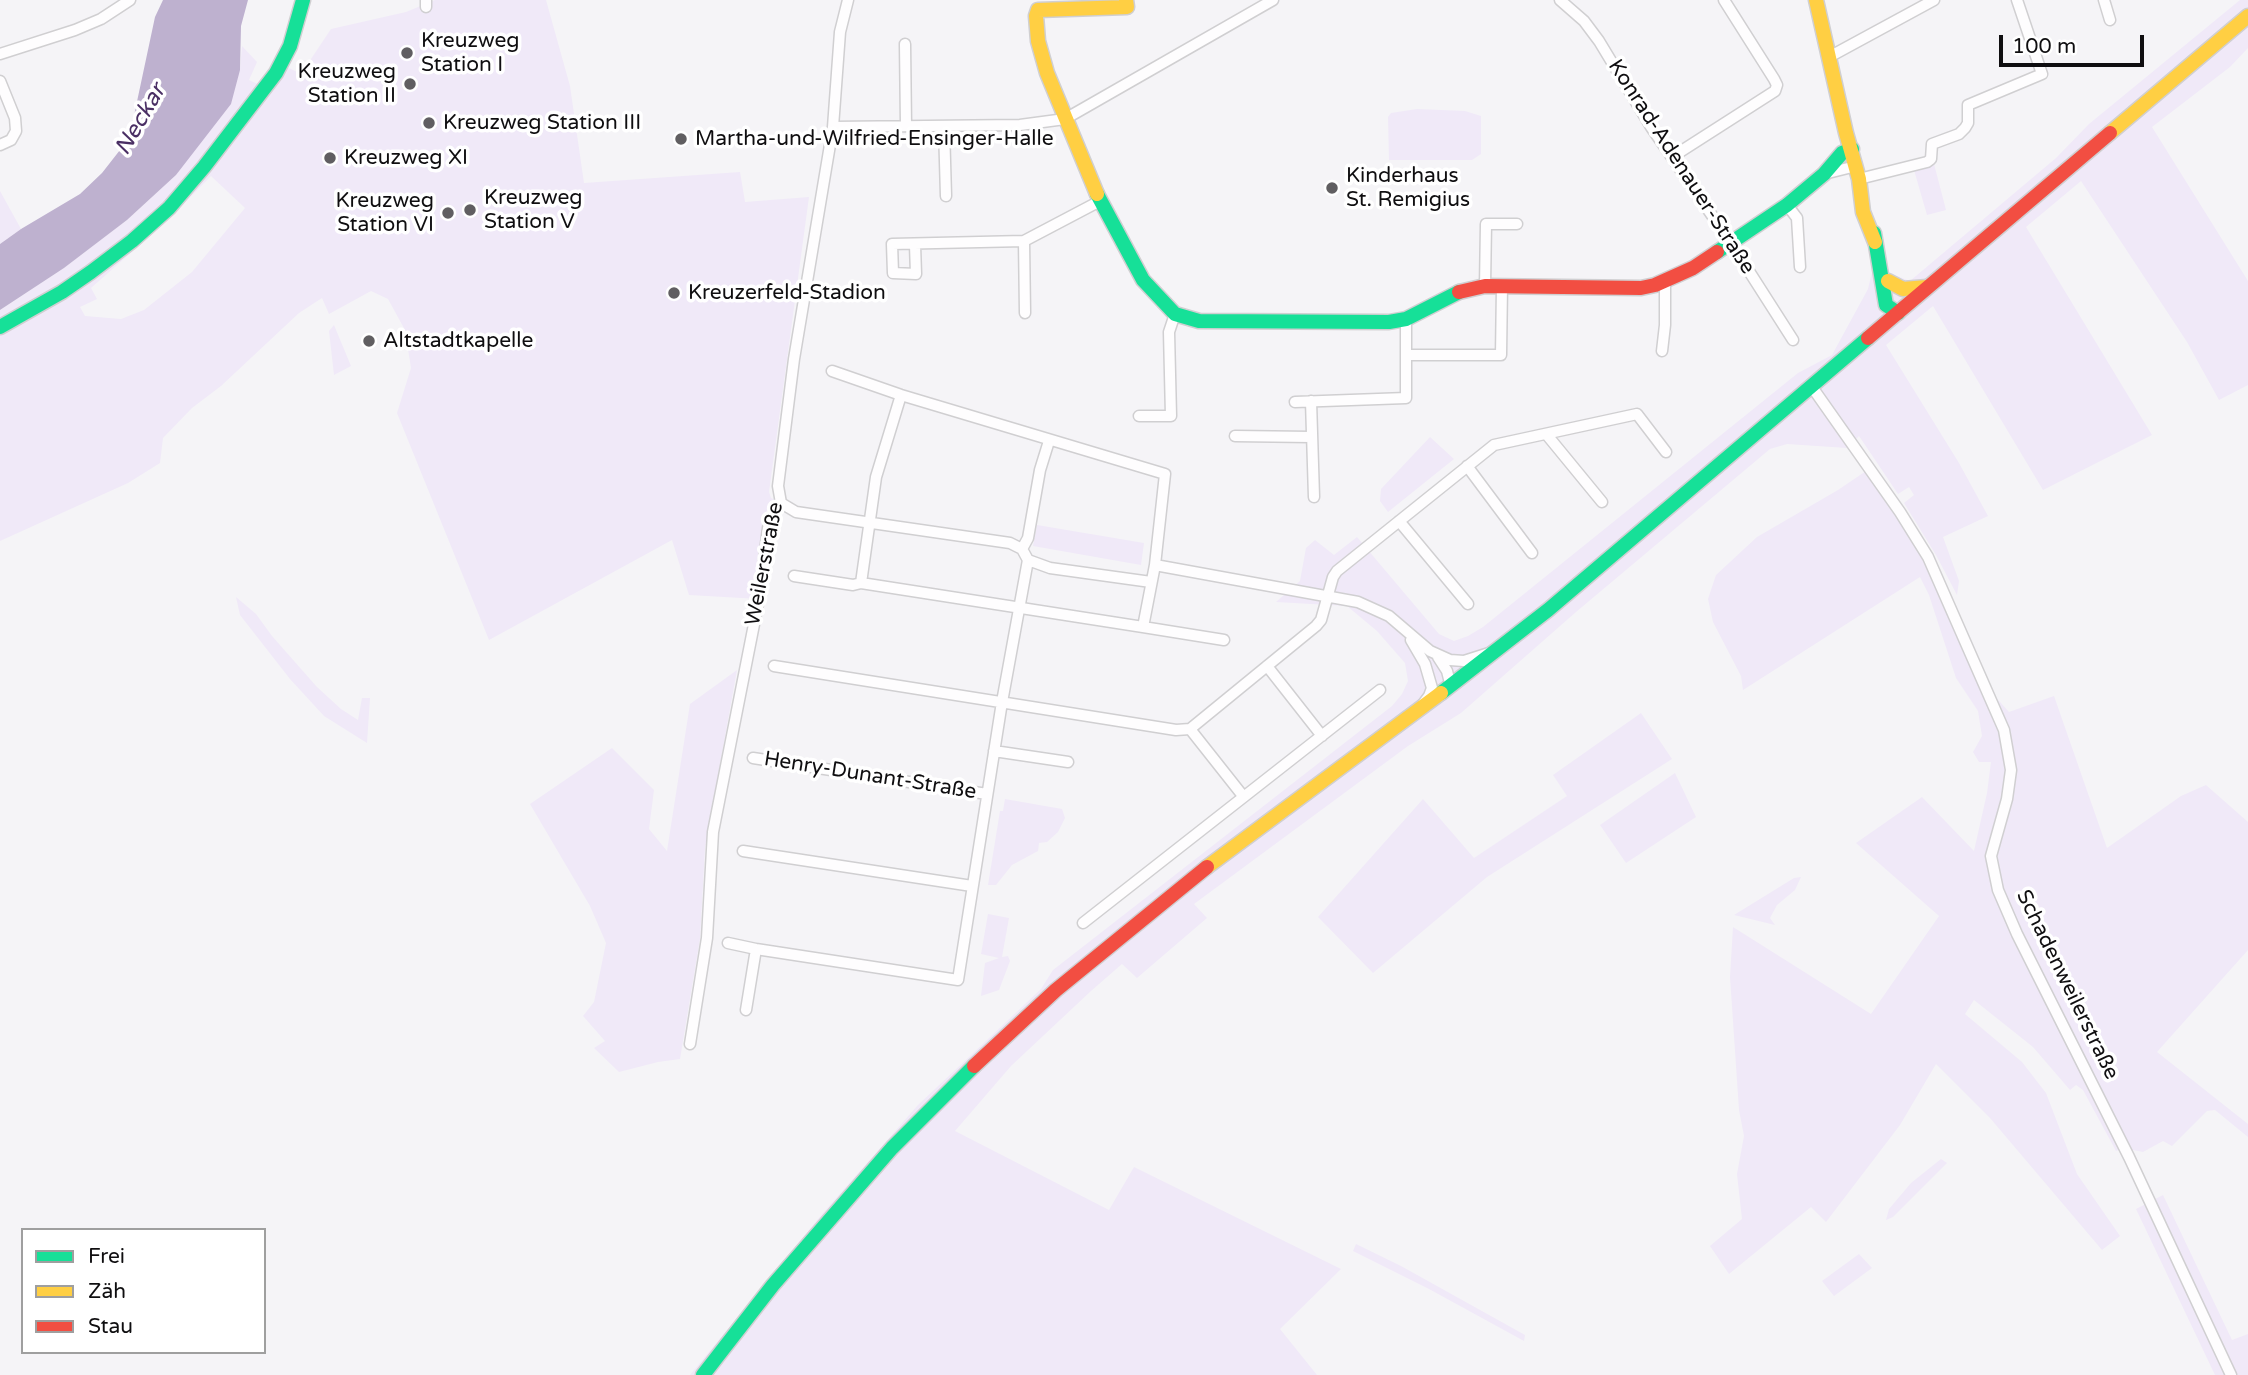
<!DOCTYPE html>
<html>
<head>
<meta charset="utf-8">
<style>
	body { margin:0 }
	#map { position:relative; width:2248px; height:1375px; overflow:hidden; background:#f5f4f7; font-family:"Varela Round",sans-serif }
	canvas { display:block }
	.legend { position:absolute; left:21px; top:1228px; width:245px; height:126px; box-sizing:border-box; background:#fff; border:2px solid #9f9f9f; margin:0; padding:9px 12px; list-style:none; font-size:21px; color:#0f0e10 }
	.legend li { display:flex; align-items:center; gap:14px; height:35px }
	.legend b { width:35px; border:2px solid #9f9f9f }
	.scale { position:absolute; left:1999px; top:35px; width:145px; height:32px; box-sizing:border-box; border:4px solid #0f0e10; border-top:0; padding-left:9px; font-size:21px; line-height:24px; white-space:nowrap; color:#0f0e10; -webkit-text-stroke:5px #fff; paint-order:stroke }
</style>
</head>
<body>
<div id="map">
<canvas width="2248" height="1375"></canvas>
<ul class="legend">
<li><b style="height:9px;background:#16e098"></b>Frei</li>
<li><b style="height:9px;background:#ffcf43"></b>Zäh</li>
<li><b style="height:9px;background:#f24e42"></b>Stau</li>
</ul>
<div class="scale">100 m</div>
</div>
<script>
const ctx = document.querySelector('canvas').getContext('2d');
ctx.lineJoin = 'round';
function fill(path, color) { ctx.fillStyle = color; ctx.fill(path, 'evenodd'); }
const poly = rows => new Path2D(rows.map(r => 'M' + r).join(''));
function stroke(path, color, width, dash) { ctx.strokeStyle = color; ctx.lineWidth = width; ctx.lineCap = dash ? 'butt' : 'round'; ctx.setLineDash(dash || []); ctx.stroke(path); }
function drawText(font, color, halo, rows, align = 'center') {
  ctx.font = font + ' "Varela Round",sans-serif'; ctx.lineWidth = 7; ctx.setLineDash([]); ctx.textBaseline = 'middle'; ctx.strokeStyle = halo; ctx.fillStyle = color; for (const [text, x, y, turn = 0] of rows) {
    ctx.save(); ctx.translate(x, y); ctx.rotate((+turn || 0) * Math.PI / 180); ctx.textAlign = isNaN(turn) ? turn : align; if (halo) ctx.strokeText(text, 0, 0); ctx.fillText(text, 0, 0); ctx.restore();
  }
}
fill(poly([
	[435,0,546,0,570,86,584,183,740,172,745,202,809,197,769,492,771,498,781,503,771,519,759,599,689,595,672,540,489,640,397,413,411,368,405,330,388,299,371,291,329,314,322,298,299,313,221,386,192,408,163,438,160,463,128,483,0,541,0,310,64,268,127,220,176,175,240,70,242,46,257,62,249,80,262,86,279,63,301,74,331,29,406,12],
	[211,176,245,208,192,272,144,310,121,319,85,316,80,307,97,299,91,288,167,221],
	[2240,0,2248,0,2248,48,2230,67,2152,127,2248,281,2248,385,2219,400,2187,342,2081,181,2026,227,2152,435,2043,490,1933,306,1886,345,1959,463,1988,516,1943,537,1959,581,1957,595,1936,555,1904,503,1914,495,1909,487,1898,494,1859,436,1847,448,1787,444,1770,449,1576,612,1461,713,1408,746,1194,904,1207,918,1137,978,1122,964,1091,991,1011,1066,955,1131,1109,1210,1134,1167,1341,1269,1280,1329,1317,1375,690,1375,822,1214,918,1105,1041,989,1053,970,1392,706,1402,694,1408,681,1405,663,1377,631,1347,606,1276,602,1300,581,1306,548,1315,540,1334,555,1357,537,1439,634,1454,641,1468,636,1483,627,1798,373,1832,355,1868,289,1872,272,1897,276,1910,281,2056,158,2089,124],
	[1417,109,1465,111,1481,116,1481,154,1472,160,1389,160,1388,117,1391,113],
	[1934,164,1946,210,1927,215,1914,170],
	[0,191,21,229,0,244],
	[334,325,351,366,334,375,329,331],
	[1430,437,1454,459,1388,512,1380,501,1381,489],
	[1869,469,1928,557,1983,683,2009,712,2054,696,2107,848,2181,796,2206,785,2248,822,2248,950,2157,1052,2248,1124,2248,1137,2215,1110,2207,1111,2172,1146,2163,1141,2143,1152,2123,1148,2116,1151,2083,1090,2076,1085,2070,1090,2033,1047,1974,1000,1965,1014,2022,1062,2046,1093,2077,1174,2120,1236,2102,1250,1990,1118,1936,1064,1900,1125,1826,1222,1811,1207,1729,1274,1710,1246,1742,1219,1737,1174,1744,1136,1739,1110,1730,977,1733,927,1871,1014,1939,916,1856,843,1922,797,1974,851,1987,793,1991,762,1979,762,1973,752,1982,736,1978,711,1956,678,1929,595,1920,577,1743,690,1741,676,1713,622,1708,599,1716,575,1757,537,1838,490],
	[1037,525,1144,543,1141,565,1033,546],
	[236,597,256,614,272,636,317,687,341,709,358,720,362,698,370,698,367,743,324,716,290,679,240,615],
	[737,670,705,848,700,939,680,1059,658,1062,619,1072,594,1048,605,1041,583,1016,594,1002,606,943,590,906,530,804,612,748,654,790,649,829,667,851,690,704],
	[1641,713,1672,759,1487,877,1373,973,1318,917,1423,799,1474,858,1567,796,1553,775],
	[1675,773,1696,817,1626,863,1600,825],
	[1005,799,1062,809,1065,818,1058,832,1047,842,1039,843,1038,851,1012,865,996,885,988,885,1000,811,1003,811],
	[1801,877,1795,890,1777,905,1770,918,1775,925,1734,915,1794,878],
	[988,914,1009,918,1002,957,1008,956,1010,961,999,990,981,996,985,963,999,958,981,954],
	[1941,1159,1947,1163,1893,1217,1886,1220,1889,1209,1911,1183],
	[2163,1195,2232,1340,2248,1334,2248,1375,2215,1375,2136,1209],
	[1356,1244,1401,1266,1525,1335,1524,1341,1429,1289,1353,1251],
	[1859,1254,1872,1268,1834,1296,1822,1281]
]), '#f0e9f8');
fill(poly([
	[163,0,248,0,241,26,240,70,231,104,176,175,127,220,64,268,0,310,0,244,21,229,80,194,102,173,120,150,132,125,155,17]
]), '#beb1cf');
const street = poly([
	[426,0,426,7],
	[1560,0,1584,21,1599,41,1651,127,1731,243,1793,340],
	[2104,0,2110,20],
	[905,44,906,126],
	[0,54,75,30,101,19,130,0],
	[1829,57,1934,0],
	[0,81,15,118,16,131,11,140,0,145],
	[833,127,1020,125,1065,119,1273,0],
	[944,127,946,196],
	[1672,157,1775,91,1777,85,1774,79,1724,0],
	[1824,174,1856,166],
	[1859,179,1927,162,1931,159,1932,144,1959,134,1965,128,1968,123,1968,105,2042,74,2017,0],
	[1787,205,1797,218,1800,267],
	[1024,241,1025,313],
	[915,245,916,274,893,273,892,244,1024,241,1100,201],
	[1485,286,1486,224,1517,224],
	[1662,351,1665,325,1665,282],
	[1406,355,1501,355,1502,286],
	[1812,387,1900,512,1928,557,2004,730,2011,770,2007,799,1991,856,1998,890,2017,934,2129,1157,2231,1375],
	[1311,401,1314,497],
	[1295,402,1406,398,1406,319],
	[1139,416,1171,416,1169,332,1175,314],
	[1547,435,1602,502],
	[1235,436,1311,437],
	[1467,466,1532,553],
	[1399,521,1468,604],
	[1022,549,1028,538,1040,470,1049,441],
	[1028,560,1050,568,1151,582],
	[1155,565,1358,602,1389,616,1430,651,1450,660,1464,661,1489,653],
	[794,576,853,585,861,583,1143,627,1155,565,1165,474,901,395,832,371],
	[861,583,876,477,901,395],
	[1143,627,1224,640],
	[1411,640,1425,664,1432,688,1429,696,1423,704],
	[1438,657,1447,671,1451,687],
	[774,666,1176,730,1190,729],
	[1267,666,1322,736],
	[1190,729,1316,626,1321,620,1333,577,1337,571,1494,445,1637,414,1666,452],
	[1190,729,1243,796],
	[994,751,1068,762],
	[753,758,987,794],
	[743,851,972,886],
	[1083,923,1380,690],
	[728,943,756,949,958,980,1002,702,1028,560,1022,549,1010,543,796,512,781,503],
	[746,1010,756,949],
	[690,1044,707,938,713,832,759,599,768,528,771,519,781,503,778,486,794,359,833,127,840,32,848,0]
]);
const fast = poly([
	[1097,194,1143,280,1175,314,1199,321,1389,322,1406,319,1459,292],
	[1874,233,1886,305,1898,313],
	[1717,252,1787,205,1824,174,1842,153,1852,149],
	[0,327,62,292,91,272,132,241,169,208,204,167,276,73,290,46,303,0],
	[1441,693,1548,610,1868,338],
	[703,1375,773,1285,892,1148,974,1066]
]);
const slow = poly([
	[1816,0,1846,133,1859,179,1863,212,1875,242],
	[2110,133,2248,16],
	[1097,194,1047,73,1038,41,1036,16,1038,10,1127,7,1126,0],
	[1888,281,1903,289,1927,287],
	[1207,867,1441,693]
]);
const jam = poly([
	[1459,292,1485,286,1641,288,1655,285,1693,268,1717,252],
	[1868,338,2110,133],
	[974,1066,1056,990,1207,867]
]);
stroke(street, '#d0cfd1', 13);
stroke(fast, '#d0cfd1', 17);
stroke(slow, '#d0cfd1', 17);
stroke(jam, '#d0cfd1', 17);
stroke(street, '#fefdfe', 10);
stroke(fast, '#16e098', 14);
stroke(slow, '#ffcf43', 14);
stroke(jam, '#f24e42', 14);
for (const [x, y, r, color] of [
	[407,53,7,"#605e61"],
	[410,84,7,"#605e61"],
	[429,123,7,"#605e61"],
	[681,139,7,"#605e61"],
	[330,158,7,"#605e61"],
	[1332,188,7,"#605e61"],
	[470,210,7,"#605e61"],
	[448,213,7,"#605e61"],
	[674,293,7,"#605e61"],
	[369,341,7,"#605e61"]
]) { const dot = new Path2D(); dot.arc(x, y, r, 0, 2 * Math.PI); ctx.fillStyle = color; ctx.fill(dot); stroke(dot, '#fff', 2.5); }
drawText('21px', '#0f0e10', '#fff', [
	["Kreuzweg",421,41],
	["Station I",421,65],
	["Kreuzweg",396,72,"right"],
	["Station II",396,96,"right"],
	["Kreuzweg Station III",443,123],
	["Martha-und-Wilfried-Ensinger-Halle",695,139],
	["Kreuzweg XI",344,158],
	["Kinderhaus",1346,176],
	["St. Remigius",1346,200],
	["Kreuzweg",484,198],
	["Station V",484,222],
	["Kreuzweg",434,201,"right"],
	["Station VI",434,225,"right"],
	["Kreuzerfeld-Stadion",688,293],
	["Altstadtkapelle",383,341]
], 'left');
drawText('21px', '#0f0e10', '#fff', [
	["Konrad-Adenauer-Straße",1681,167,57],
	["Weilerstraße",765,564,-79],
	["Henry-Dunant-Straße",870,776,9],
	["Schadenweilerstraße",2067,985,64]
]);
drawText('italic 23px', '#4a2f64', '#fff', [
	["Neckar",141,120,-60]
]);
</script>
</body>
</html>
